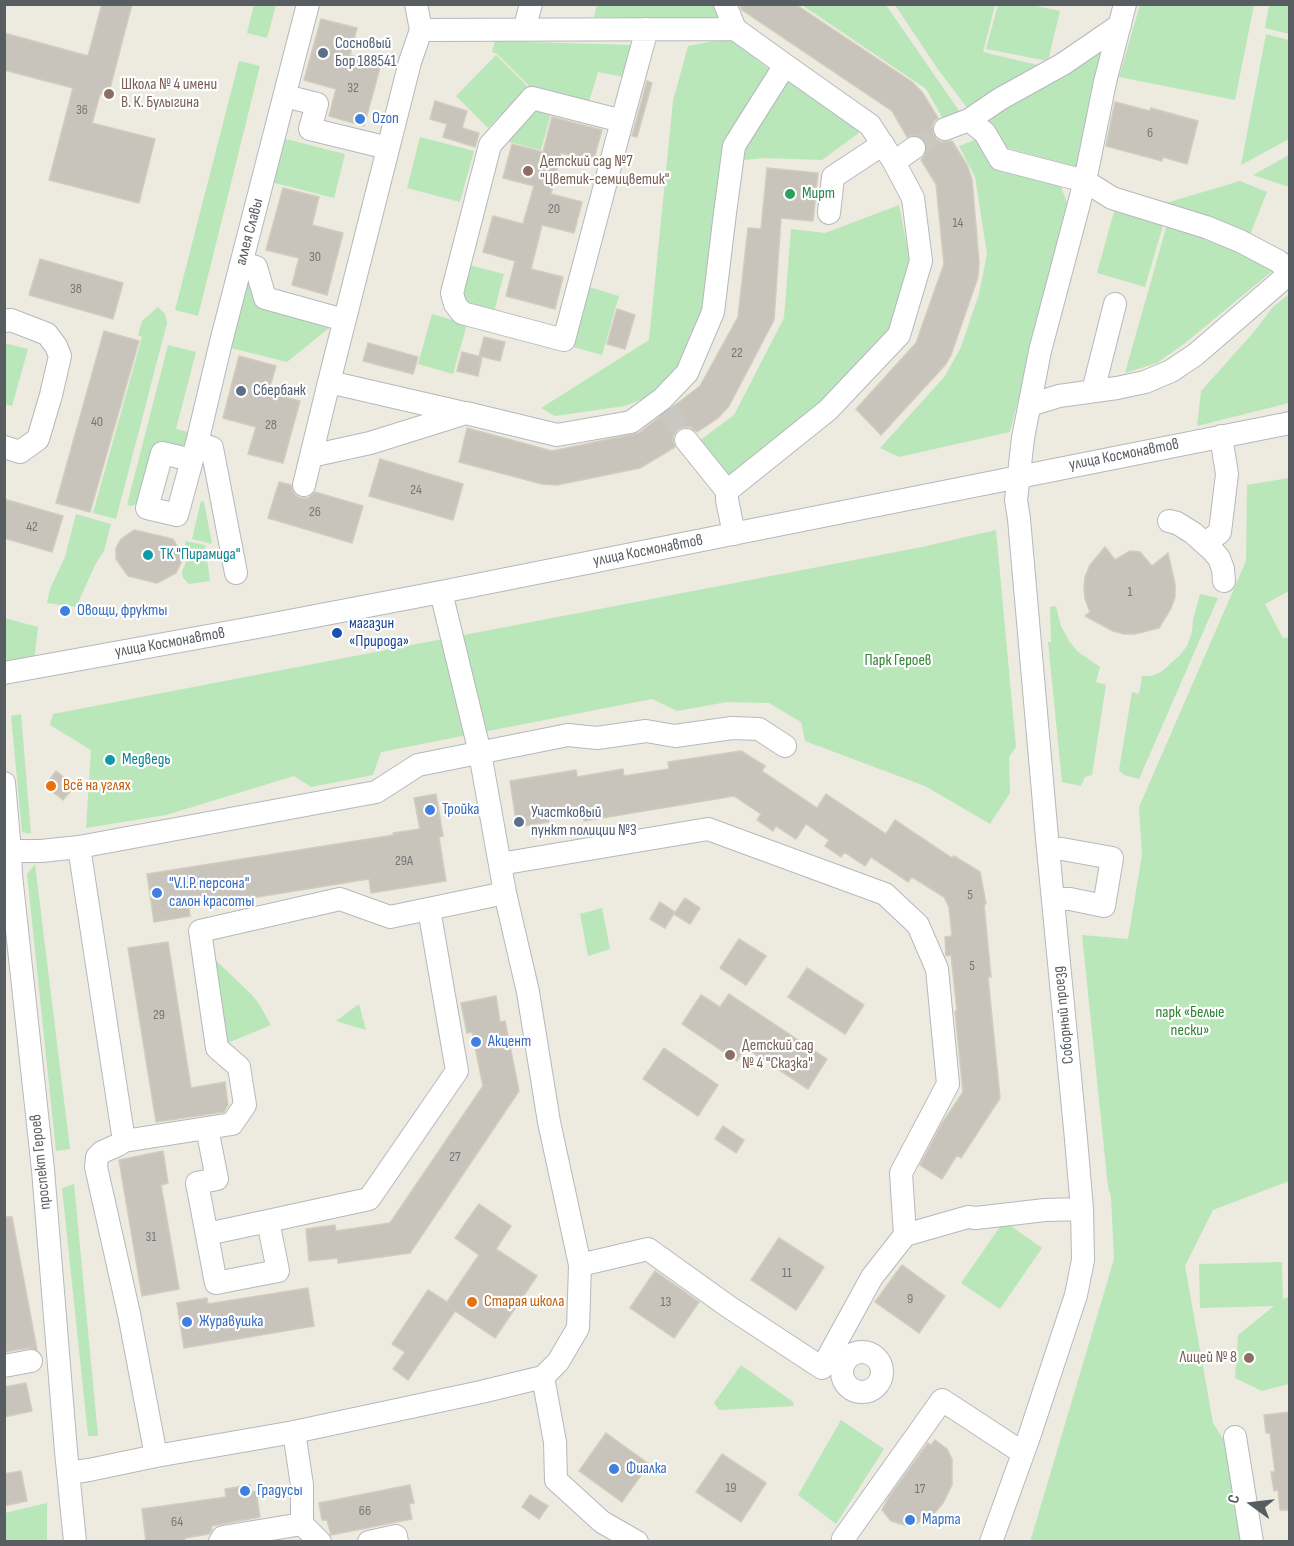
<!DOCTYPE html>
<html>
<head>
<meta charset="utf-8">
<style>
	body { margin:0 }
	#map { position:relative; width:1294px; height:1546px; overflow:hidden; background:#edeadf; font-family:"Sofia Sans Condensed",sans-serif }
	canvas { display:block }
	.frame { position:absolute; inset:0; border:6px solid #585d62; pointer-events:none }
	.north { position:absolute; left:1222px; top:1474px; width:60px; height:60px; -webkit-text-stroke:4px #fff; paint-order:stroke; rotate:285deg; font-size:16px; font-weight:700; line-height:24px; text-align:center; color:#585d62 }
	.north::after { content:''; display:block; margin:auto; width:21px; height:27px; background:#585d62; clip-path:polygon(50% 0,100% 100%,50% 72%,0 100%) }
</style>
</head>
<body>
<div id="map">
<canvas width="1294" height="1546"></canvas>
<div class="frame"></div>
<div class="north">С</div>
</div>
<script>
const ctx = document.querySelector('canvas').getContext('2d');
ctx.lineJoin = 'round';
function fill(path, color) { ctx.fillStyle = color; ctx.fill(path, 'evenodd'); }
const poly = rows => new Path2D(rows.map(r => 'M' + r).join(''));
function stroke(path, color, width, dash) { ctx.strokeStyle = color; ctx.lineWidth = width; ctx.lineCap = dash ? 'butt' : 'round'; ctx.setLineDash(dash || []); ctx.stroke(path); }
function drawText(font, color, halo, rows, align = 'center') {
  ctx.font = font + ' "Sofia Sans Condensed",sans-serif'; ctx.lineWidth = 4.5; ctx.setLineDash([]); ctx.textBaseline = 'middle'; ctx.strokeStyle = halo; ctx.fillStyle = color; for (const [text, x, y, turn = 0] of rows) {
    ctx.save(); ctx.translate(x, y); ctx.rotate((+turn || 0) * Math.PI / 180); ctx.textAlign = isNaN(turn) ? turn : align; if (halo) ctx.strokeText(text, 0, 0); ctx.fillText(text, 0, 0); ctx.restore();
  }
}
fill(poly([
	[716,4,723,20,594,17,597,5],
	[254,5,276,5,267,38,247,33],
	[802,5,886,5,964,118,946,124,926,89],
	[895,5,995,5,983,52,1046,67,971,113,937,68],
	[998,5,1031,5,1060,11,1048,61,986,49],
	[1140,5,1254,5,1235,100,1119,77],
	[1269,5,1289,5,1289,34,1265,28],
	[1266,34,1289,40,1289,139,1241,165],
	[730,38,772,72,727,145,707,310,681,371,657,393,625,406,555,416,541,408,649,340,673,101,688,46],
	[495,41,633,45,624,77,598,72,588,105,534,91,497,54,492,52],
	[1105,47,1080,147,1077,167,1003,147,991,138,989,118],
	[496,55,528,87,488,128,456,96],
	[239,61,260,66,198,316,175,310],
	[787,74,863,130,822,160,764,158,744,160,744,147],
	[533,100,553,106,541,150,498,139],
	[420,137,474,151,460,202,407,188],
	[282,138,345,154,334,198,271,182],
	[977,139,989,164,1006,170,1059,182,1068,205,1010,432,899,457,880,448,945,376,961,347,979,294,987,254,975,177,959,146],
	[1289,155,1289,187,1253,175],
	[1240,181,1267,192,1250,235,1156,206],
	[899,205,910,260,889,332,824,405,729,482,699,441,734,415,784,318,791,229,825,233],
	[1115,208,1164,222,1145,287,1097,273],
	[1168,221,1276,268,1185,343,1157,363,1125,373],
	[461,263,504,274,492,320,462,312],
	[251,268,264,299,339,320,287,362,231,348],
	[589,287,619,296,602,355,573,347],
	[1289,294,1289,403,1197,426,1201,391,1253,333,1273,307],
	[158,307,165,314,167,323,116,519,93,513,142,337,138,335,142,321],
	[432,314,467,324,453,374,418,364],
	[4,343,28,349,12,406,5,404],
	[168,345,196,352,176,429,196,434,190,457,159,449,139,502,132,506,127,505],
	[1289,478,1289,591,1265,604,1283,638,1290,637,1289,1181,1213,1210,1185,1266,1213,1423,1234,1456,1244,1541,1030,1542,1114,1259,1111,1197,1108,1187,1082,935,1128,939,1142,855,1139,807,1246,561,1247,485],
	[201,501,204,502,212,544,192,539],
	[76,514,111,524,104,551,95,565,76,607,47,603,50,589,65,557],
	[996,530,1016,747,1009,757,1010,793,990,824,925,786,805,741,801,722,769,703,727,702,677,711,652,699,381,752,373,775,311,787,294,776,166,815,86,828,91,750,50,725,53,714,922,547],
	[185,541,205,545,210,581,189,584,183,578,182,572,186,562],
	[1200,594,1218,598,1139,779,1124,775,1119,770,1132,692,1139,694,1142,676,1151,676,1161,672,1180,655,1187,646,1192,632,1193,620],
	[1056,606,1061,626,1069,641,1078,652,1100,667,1096,682,1106,685,1092,775,1085,777,1081,786,1062,782,1048,642,1051,642,1050,607],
	[4,618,38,627,34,662,5,661],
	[21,714,31,834,22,832,11,716],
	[35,864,70,1149,56,1151,27,874],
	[602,908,610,949,588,956,580,914],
	[205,950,253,996,259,1004,271,1025,223,1045],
	[359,1004,366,1030,336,1021],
	[74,1184,98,1436,88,1436,62,1188],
	[1004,1221,1042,1248,1000,1309,961,1283],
	[1282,1262,1283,1299,1289,1297,1289,1384,1262,1391,1235,1378,1238,1335,1274,1306,1200,1308,1199,1264],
	[741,1365,793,1402,794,1406,719,1410,714,1403],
	[841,1420,884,1449,836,1524,798,1495],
	[47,1503,47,1541,5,1541,5,1513]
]), '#b9e7b9');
const building = poly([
	[102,4,132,4,108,96,100,94,92,123,155,139,139,203,49,180,73,88,4,70,4,33,88,56,102,4],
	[740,4,795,4,912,82,922,92,938,118,934,121,932,126,933,134,937,140,942,142,952,141,967,165,972,179,979,262,978,277,951,355,945,365,881,435,856,409,916,343,944,264,936,184,921,160,926,154,927,146,925,141,920,136,913,135,907,137,892,111,742,10,740,4],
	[321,19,357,28,350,55,381,64,364,126,329,116,336,89,304,80,321,19],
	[647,81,652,83,637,137,632,136,647,81],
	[435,101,467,111,462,128,479,133,475,147,443,137,447,124,430,119,435,101],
	[1115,102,1150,111,1151,108,1198,121,1187,164,1163,157,1162,161,1106,146,1115,102],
	[552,117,602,130,593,162,561,153,551,194,582,202,574,233,542,225,531,269,563,277,555,309,506,296,515,261,483,252,493,216,523,224,534,186,503,178,512,144,543,152,552,117],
	[767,168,818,173,813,221,781,218,774,320,729,406,718,418,697,432,690,427,685,427,678,429,673,436,673,441,675,447,640,468,557,485,542,484,459,462,467,428,552,451,639,433,700,386,738,317,748,228,761,229,767,168],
	[283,188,319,197,312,225,343,233,327,295,292,285,299,258,266,250,283,188],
	[40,259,123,283,113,319,29,295,40,259],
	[617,309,635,315,625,349,607,344,617,309],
	[104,331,139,341,90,512,56,503,104,331],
	[484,337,505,342,500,361,479,356,484,337],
	[368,343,418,357,413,374,363,361,368,343],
	[462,352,482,357,478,376,457,371,462,352],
	[239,356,276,366,268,393,300,401,283,463,248,454,256,427,223,418,239,356],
	[380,459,463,484,453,520,369,496,380,459],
	[279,482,291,485,294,494,300,498,308,498,315,492,363,506,352,543,268,518,279,482],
	[4,499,63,516,52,552,4,538,4,499],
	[134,530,173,539,180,551,181,563,176,573,157,583,128,576,116,559,116,548,121,539,134,530],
	[1105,547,1115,560,1130,551,1140,552,1152,566,1168,553,1175,584,1175,597,1171,608,1159,628,1135,634,1124,634,1113,631,1085,616,1090,612,1085,599,1084,588,1085,577,1090,565,1105,547],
	[741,751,765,766,762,771,817,808,826,794,886,834,895,820,952,858,954,856,980,872,986,904,984,904,991,977,988,977,1000,1098,961,1158,957,1155,942,1179,920,1165,941,1125,963,1092,955,1011,957,1011,951,955,946,956,945,937,952,936,949,907,944,897,912,877,908,882,871,857,865,866,844,852,841,857,825,846,829,840,806,824,796,839,776,826,773,831,757,820,761,814,734,796,584,821,582,810,548,815,549,822,517,827,510,781,576,770,577,777,623,769,624,776,669,769,668,762,741,751],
	[56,771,75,786,63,800,45,786,56,771],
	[436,794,443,836,439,837,446,881,371,893,369,879,189,908,190,916,154,922,147,874,394,835,393,833,420,829,414,798,436,794],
	[685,898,700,908,690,924,674,914,685,898],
	[660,902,675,912,665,928,650,919,660,902],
	[739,939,766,956,746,985,720,968,739,939],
	[168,942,191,1088,225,1082,228,1105,224,1112,156,1122,128,948,168,942],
	[807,968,864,1005,845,1034,788,997,807,968],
	[729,994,827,1059,808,1089,746,1048,737,1061,682,1024,701,995,720,1007,729,994],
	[496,996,500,1022,505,1021,519,1091,410,1253,338,1263,338,1258,309,1261,306,1229,335,1225,336,1231,390,1223,483,1086,472,1032,467,1033,461,1003,496,996],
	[664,1048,718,1085,698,1116,643,1079,664,1048],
	[723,1126,744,1140,736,1153,715,1139,723,1126],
	[163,1151,168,1183,161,1185,179,1289,142,1296,119,1160,163,1151],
	[479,1204,511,1226,496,1249,537,1276,495,1338,455,1311,408,1380,393,1369,405,1352,392,1344,428,1290,447,1302,479,1255,455,1238,479,1204],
	[4,1217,12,1217,37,1350,29,1348,4,1352,4,1217],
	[779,1238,824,1267,796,1310,751,1280,779,1238],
	[902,1265,945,1296,919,1333,875,1302,902,1265],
	[655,1271,699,1302,674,1338,630,1308,655,1271],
	[308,1288,314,1326,184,1348,177,1303,207,1298,208,1304,308,1288],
	[26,1383,32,1411,4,1417,4,1387,26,1383],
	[1290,1412,1290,1510,1280,1510,1278,1490,1274,1491,1271,1472,1275,1472,1270,1433,1266,1433,1264,1415,1290,1412],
	[606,1433,649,1464,622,1502,579,1471,606,1433],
	[935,1440,947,1449,952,1459,952,1485,943,1503,932,1516,927,1514,918,1523,908,1526,891,1521,882,1510,889,1497,928,1443,931,1445,935,1440],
	[722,1454,766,1483,741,1522,696,1492,722,1454],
	[21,1471,27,1501,4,1506,4,1474,21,1471],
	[250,1485,251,1492,256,1491,260,1517,211,1526,212,1530,209,1534,185,1538,185,1542,146,1542,142,1509,226,1497,225,1489,250,1485],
	[410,1485,414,1503,409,1504,412,1519,331,1535,327,1520,322,1520,319,1503,410,1485],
	[530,1495,548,1506,539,1519,522,1507,530,1495]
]);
fill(building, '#c8c4bc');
stroke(building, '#d2ccbd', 1.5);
stroke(poly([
	[914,148,945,129],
	[668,409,686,440]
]), '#c8c7c0', 22, [22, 11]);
const minor = poly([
	[416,4,421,30,410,62,329,382,464,413],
	[725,4,735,29,785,65,870,125,894,162,913,198,921,261,899,335,828,410,727,491],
	[421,30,735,29],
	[524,30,531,4],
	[285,96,317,104,310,129,388,148],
	[532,98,622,121,564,340,462,313,455,304,452,293,490,145,532,98],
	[969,120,1000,99,1063,64,1120,25],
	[622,121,647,29],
	[945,129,969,120,985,133,1000,159,1085,181,1112,198,1206,227,1240,241,1278,261,1290,271],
	[894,162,914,148],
	[829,213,833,177,883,144],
	[242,263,256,267,265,298,344,320],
	[4,321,11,320,47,334,56,346,60,356,51,395,38,439,20,452,4,447],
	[1093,391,1115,304],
	[1030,405,1059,396,1117,388,1145,382,1171,371,1195,355,1290,273],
	[686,440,727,491,727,500,734,534],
	[197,443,212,448,236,573],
	[311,456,329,382],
	[192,460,162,453,147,508,177,515,192,460,197,443,221,342,308,4],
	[304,485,311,456,370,443,466,413,557,435,631,422,662,399,687,373,713,312,725,213,734,146,785,65],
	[1169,521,1177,523,1193,533,1212,550,1219,558,1223,569,1224,581],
	[1206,543,1220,532,1227,474,1221,436],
	[4,673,263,626,441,592,1290,423],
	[4,783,10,851,11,875,43,1170,66,1451,75,1542],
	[79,847,124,1141],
	[1048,849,1062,849,1112,858,1104,906,1070,899,1053,899],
	[10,851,41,851,79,847,376,792,418,765,568,735,597,738,646,731,675,736,732,728,759,729,785,746],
	[500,864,708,829,885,894,918,925,937,969,948,1084,901,1173,905,1235],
	[207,1128,217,1179,197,1183,216,1283,278,1271,268,1221,369,1199,457,1071,429,909],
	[207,1234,268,1221],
	[580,1265,648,1249,729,1307,822,1368,872,1277,905,1235,968,1217,976,1218,1045,1210,1082,1209],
	'842 1372a20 20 0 1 1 40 0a20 20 0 1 1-40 0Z',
	[4,1366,31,1361],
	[543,1377,555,1442,556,1480,602,1522,637,1542],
	[294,1432,302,1485,302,1524,320,1542],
	[1235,1437,1252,1542],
	[156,1456,129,1314,96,1167,97,1157,102,1152,118,1145,124,1141,232,1124,245,1105,239,1067,217,1048,200,931,340,899,390,917,505,893],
	[68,1473,89,1470,156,1456,294,1432,481,1392,543,1377,558,1362,578,1328,580,1265,549,1122,528,992,505,893,480,753,441,592],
	[220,1542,223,1537,302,1524],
	[369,1542,396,1536,397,1542],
	[846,1542,843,1539,942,1400,1023,1453],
	[991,1542,1029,1437,1076,1295,1083,1260,1082,1209,1076,1139,1048,849,1019,519,1016,500,1023,438,1040,351,1085,181,1105,82,1125,4]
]);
stroke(minor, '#b5b8be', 24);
stroke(minor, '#fff', 22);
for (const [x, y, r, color] of [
	[323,53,6,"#5c6f8a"],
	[109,94,6,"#8d6e63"],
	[360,119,6,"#3f7fe0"],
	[528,171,6,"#8d6e63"],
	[790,194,6,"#2e9e5b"],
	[241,391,6,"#5c6f8a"],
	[148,555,6,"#0f9aa8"],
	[65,611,6,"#3f7fe0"],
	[337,633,6,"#1a4fb4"],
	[110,760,6,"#0f9aa8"],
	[51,786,6,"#e8710a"],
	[430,810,6,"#3f7fe0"],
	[519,822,6,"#5c6f8a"],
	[157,893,6,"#3f7fe0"],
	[476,1042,6,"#3f7fe0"],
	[730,1055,6,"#8d6e63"],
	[472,1302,6,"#e8710a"],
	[187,1322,6,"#3f7fe0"],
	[1249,1358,6,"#8d6e63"],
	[614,1469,6,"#3f7fe0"],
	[245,1491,6,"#3f7fe0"],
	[910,1520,6,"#3f7fe0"]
]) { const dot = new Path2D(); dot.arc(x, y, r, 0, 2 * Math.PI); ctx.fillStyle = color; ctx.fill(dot); stroke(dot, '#fff', 2); }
drawText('14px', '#747778', null, [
	["32",353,88],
	["36",82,110],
	["6",1150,133],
	["20",554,209],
	["14",958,223],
	["30",315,257],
	["38",76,289],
	["22",737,353],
	["40",97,422],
	["28",271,425],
	["24",416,490],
	["26",315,512],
	["42",32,527],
	["1",1130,592],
	["29А",404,861],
	["5",970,895],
	["5",972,966],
	["29",159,1015],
	["27",455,1157],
	["31",151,1237],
	["11",787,1273],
	["9",910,1299],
	["13",666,1302],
	["19",731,1488],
	["17",920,1489],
	["66",365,1511],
	["64",177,1522]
]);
drawText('16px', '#4e5e75', '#fff', [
	["Сосновый",335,44],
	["Бор 188541",335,62],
	["Сбербанк",253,391],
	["Участковый",531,813],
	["пункт полиции №3",531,831]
], 'left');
drawText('16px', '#785e54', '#fff', [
	["Школа № 4 имени",121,85],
	["В. К. Булыгина",121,103],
	["Детский сад №7",540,162],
	["\"Цветик-семицветик\"",540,180],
	["Детский сад",742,1046],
	["№ 4 \"Сказка\"",742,1064],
	["Лицей № 8",1237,1358,"right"]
], 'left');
drawText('16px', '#366cbe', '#fff', [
	["Ozon",372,119],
	["Овощи, фрукты",77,611],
	["Тройка",442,810],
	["\"V.I.P. персона\"",169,884],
	["cалон красоты",169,902],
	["Акцент",488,1042],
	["Журавушка",199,1322],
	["Фиалка",626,1469],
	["Градусы",257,1491],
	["Марта",922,1520]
], 'left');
drawText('16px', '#27864d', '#fff', [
	["Мирт",802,194]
], 'left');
drawText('16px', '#585d62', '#fff', [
	["аллея Славы",250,232,-75],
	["улица Космонавтов",1124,455,-11],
	["улица Космонавтов",648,551,-11],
	["улица Космонавтов",170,643,-10],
	["Соборный проезд",1064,1015,-96],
	["проспект Героев",41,1162,-96]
]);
drawText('16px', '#0d838f', '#fff', [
	["ТК \"Пирамида\"",160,555],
	["Медведь",122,760]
], 'left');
drawText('16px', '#164399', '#fff', [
	["магазин",349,624],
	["«Природа»",349,642]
], 'left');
drawText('16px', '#2e8432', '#fff', [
	["Парк Героев",898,661],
	["парк «Белые",1190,1013],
	["пески»",1190,1031]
]);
drawText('16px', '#c56008', '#fff', [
	["Всё на углях",63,786],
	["Старая школа",484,1302]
], 'left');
</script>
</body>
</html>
